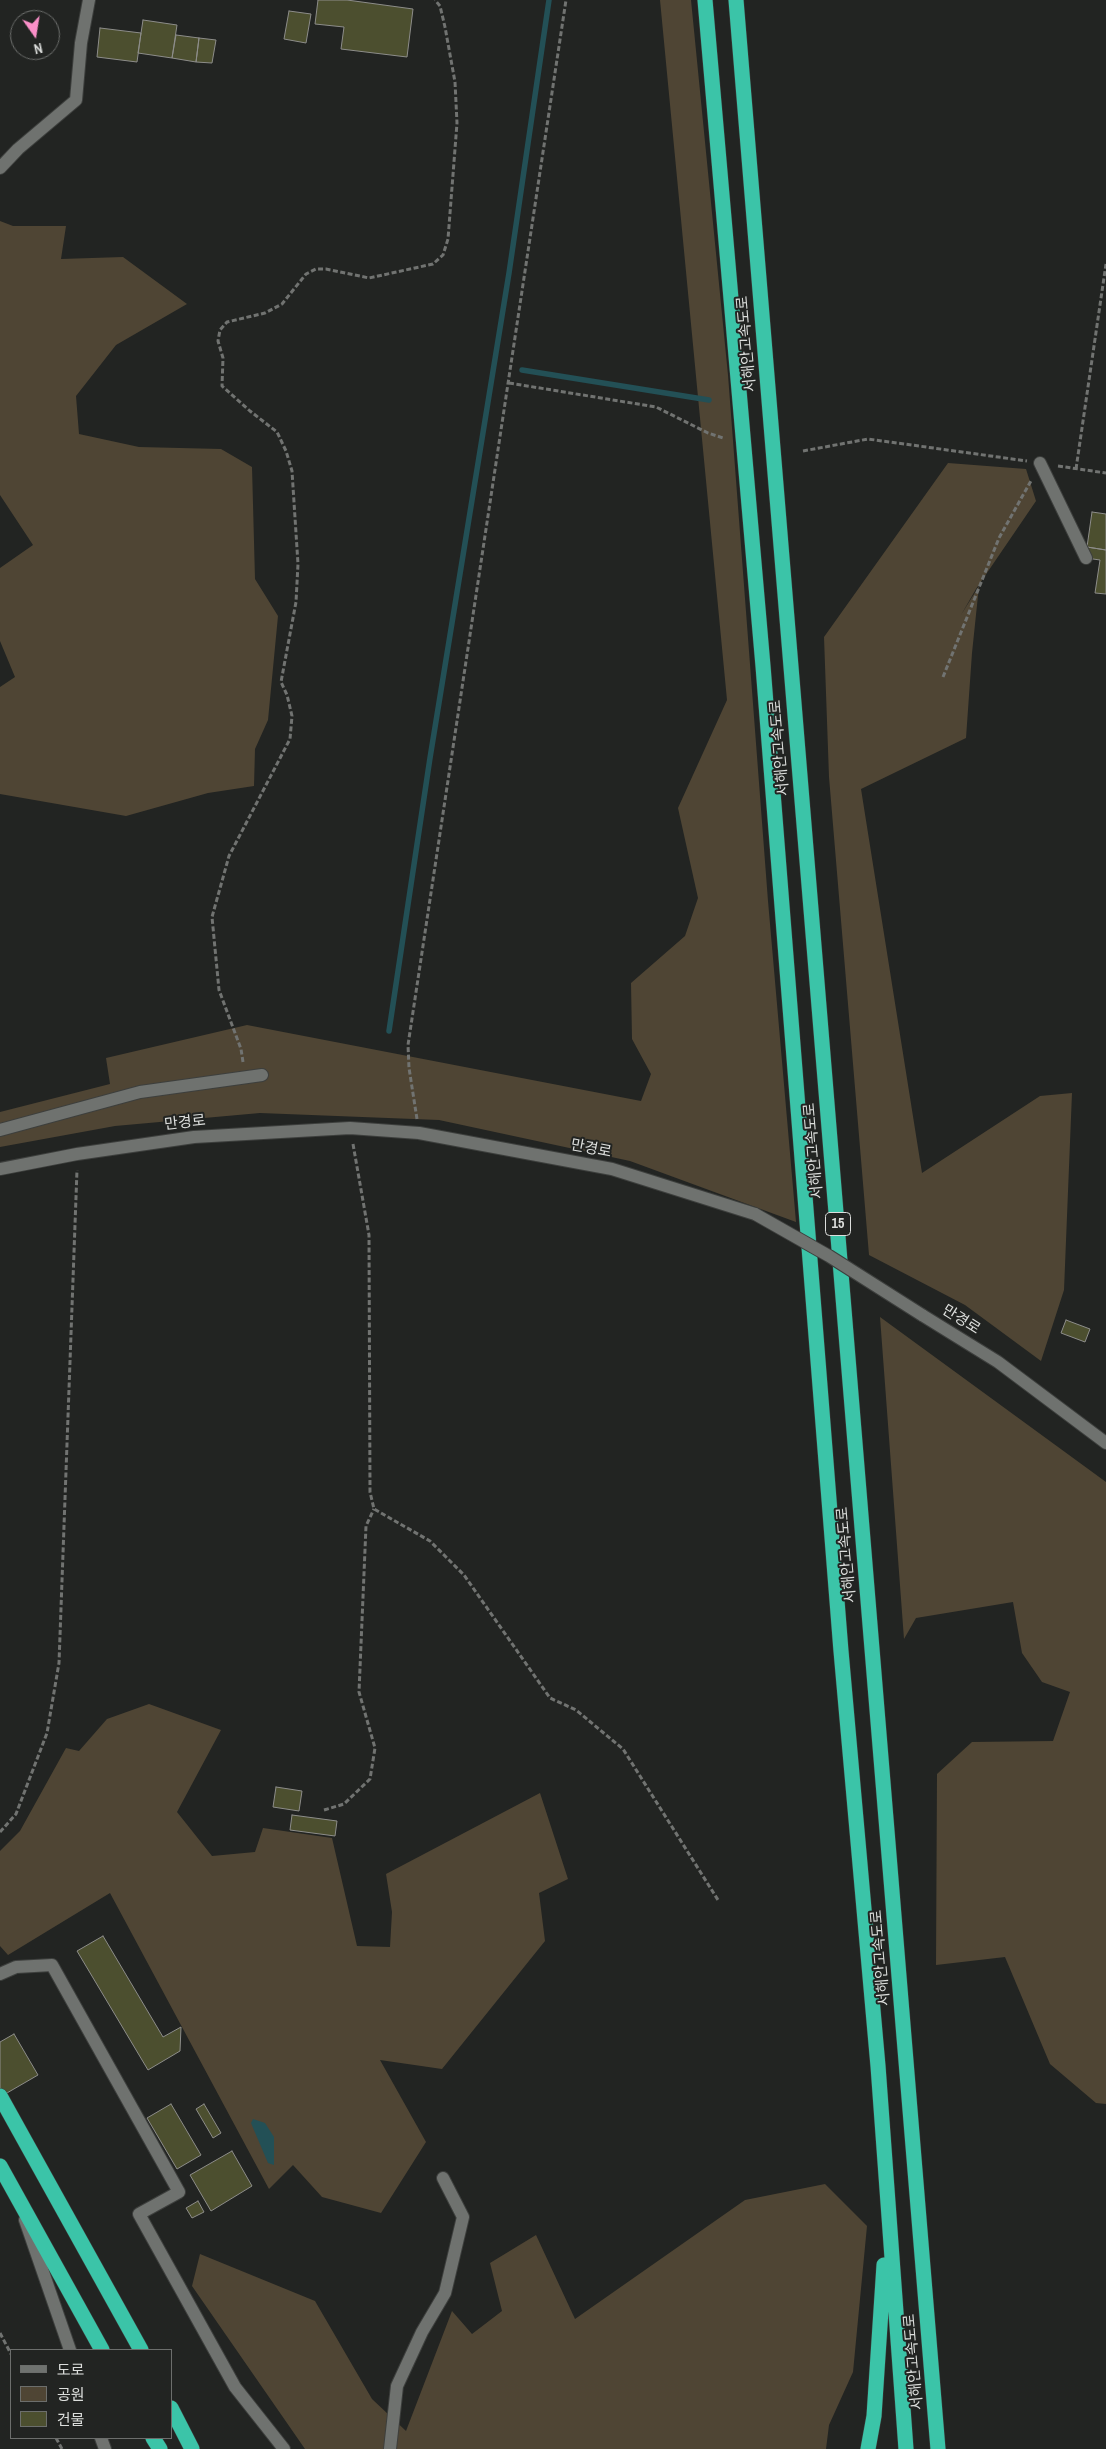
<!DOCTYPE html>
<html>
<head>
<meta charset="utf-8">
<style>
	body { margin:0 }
	#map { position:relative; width:1106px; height:2449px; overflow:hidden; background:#222422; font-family:"Archivo Narrow","Noto Sans KR",sans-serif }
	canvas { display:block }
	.legend { position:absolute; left:10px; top:2349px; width:162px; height:90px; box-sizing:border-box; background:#222422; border:1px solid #6c6e6c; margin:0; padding:6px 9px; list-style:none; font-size:15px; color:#dcdedc }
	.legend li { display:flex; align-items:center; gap:10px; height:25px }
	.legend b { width:25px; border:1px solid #6c6e6c }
	.north { position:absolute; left:10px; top:10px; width:50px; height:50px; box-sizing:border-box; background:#222422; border:1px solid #6c6e6c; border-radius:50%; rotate:167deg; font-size:14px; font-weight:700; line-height:20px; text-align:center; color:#dcdedc }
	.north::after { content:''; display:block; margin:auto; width:18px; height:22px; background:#fa8fc8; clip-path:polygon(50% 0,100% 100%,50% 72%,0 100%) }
</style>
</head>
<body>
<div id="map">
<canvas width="1106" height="2449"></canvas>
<ul class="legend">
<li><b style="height:6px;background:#6f726f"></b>도로</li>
<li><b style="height:14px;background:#4f4534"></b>공원</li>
<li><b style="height:14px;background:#4c4f2f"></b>건물</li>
</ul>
<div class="north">N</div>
</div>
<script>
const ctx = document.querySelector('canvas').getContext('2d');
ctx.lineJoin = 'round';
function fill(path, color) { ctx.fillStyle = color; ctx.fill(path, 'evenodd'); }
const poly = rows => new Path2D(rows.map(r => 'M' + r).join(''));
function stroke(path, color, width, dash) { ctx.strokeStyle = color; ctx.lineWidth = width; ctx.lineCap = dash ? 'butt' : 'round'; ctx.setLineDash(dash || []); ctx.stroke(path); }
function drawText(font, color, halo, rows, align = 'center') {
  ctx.font = font + ' "Archivo Narrow","Noto Sans KR",sans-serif'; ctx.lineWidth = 4; ctx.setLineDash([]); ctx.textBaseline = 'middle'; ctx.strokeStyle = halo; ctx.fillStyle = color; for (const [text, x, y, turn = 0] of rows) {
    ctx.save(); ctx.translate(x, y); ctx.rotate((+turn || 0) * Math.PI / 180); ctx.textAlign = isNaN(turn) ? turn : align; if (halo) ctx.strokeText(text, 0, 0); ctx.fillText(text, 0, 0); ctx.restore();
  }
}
fill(poly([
	[660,0,691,0,728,375,768,901,796,1222,630,1161,439,1120,260,1113,115,1126,0,1147,0,1112,110,1084,106,1058,247,1025,641,1101,651,1074,632,1039,631,983,685,936,698,898,678,808,727,700],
	[0,221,13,226,66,226,61,259,123,257,187,304,116,345,76,396,79,434,139,447,221,449,252,467,255,579,278,616,268,720,255,749,254,786,208,793,126,816,0,794,0,687,15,677,0,641,0,568,33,545,0,495],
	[948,463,1026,469,1036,501,976,589,961,615,979,586,972,653,966,738,861,789,922,1173,1040,1096,1072,1093,1064,1290,1041,1361,965,1305,869,1255,829,777,824,637],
	[880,1317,1106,1482,1106,2104,1096,2103,1050,2064,1005,1957,936,1965,937,1774,972,1742,1053,1741,1070,1692,1042,1682,1022,1653,1013,1602,916,1618,904,1639],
	[149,1704,221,1730,177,1812,212,1856,255,1852,263,1828,332,1838,357,1946,390,1947,392,1912,386,1874,540,1793,568,1879,539,1893,545,1941,442,2069,380,2060,426,2142,381,2213,322,2197,293,2165,269,2189,110,1893,8,1955,0,1946,0,1851,20,1831,66,1748,79,1751,107,1719],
	[825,2184,867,2226,853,2372,829,2425,826,2449,305,2449,192,2286,200,2254,315,2301,372,2399,406,2431,452,2311,472,2334,502,2311,490,2263,536,2235,575,2319,745,2200]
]), '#4f4534');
fill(poly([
	[253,2119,265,2123,274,2137,274,2165,268,2163,251,2123]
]), '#235056');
stroke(poly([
	[522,370,709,400],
	[389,1031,430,758,509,273,549,0]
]), '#235056', 5.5);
const building = poly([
	[318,0,347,0,413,9,407,57,341,49,344,27,315,24,318,0],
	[289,11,311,14,306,43,284,39,289,11],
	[143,20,177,25,172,58,138,53,143,20],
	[100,28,141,33,137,62,97,57,100,28],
	[176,35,199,38,196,62,172,58,176,35],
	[199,38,216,40,212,63,196,62,199,38],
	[1092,512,1106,514,1106,550,1087,547,1092,512],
	[1087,547,1106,550,1106,594,1095,593,1100,560,1086,558,1087,547],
	[1066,1320,1090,1329,1085,1342,1061,1333,1066,1320],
	[276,1787,302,1791,299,1811,273,1807,276,1787],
	[292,1815,337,1821,335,1836,290,1830,292,1815],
	[103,1936,163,2037,181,2027,180,2051,148,2070,77,1951,103,1936],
	[14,2034,38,2075,0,2097,0,2042,14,2034],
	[171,2104,201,2155,177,2169,147,2118,171,2104],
	[204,2104,221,2133,213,2138,196,2109,204,2104],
	[232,2151,252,2186,211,2211,190,2175,232,2151],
	[198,2201,204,2212,192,2218,186,2208,198,2201]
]);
fill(building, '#4c4f2f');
stroke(building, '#8d8d8a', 1);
const minor = poly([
	[0,168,18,149,76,100,81,43,89,0],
	[1040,463,1086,558],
	[0,1130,140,1092,262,1075],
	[0,1169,77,1154,194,1137,350,1128,419,1133,612,1169,755,1214],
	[922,1315,998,1362,1106,1443],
	[0,1974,16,1967,52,1965,179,2192,139,2214,235,2387,284,2449],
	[25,2220,70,2350],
	[101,2438,105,2449],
	[390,2449,397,2386,422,2332,445,2293,463,2217,443,2178]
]);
const highway = poly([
	[705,0,763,666,841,1651,878,2066,906,2449],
	[736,0,938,2449],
	[0,2096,141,2350],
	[0,2166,102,2350],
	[171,2408,192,2449],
	[153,2438,160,2449],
	[868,2449,874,2416,884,2265]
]);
stroke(minor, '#3d3f3d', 14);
stroke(highway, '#3d3f3d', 16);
stroke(poly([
	[509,383,656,407,708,433,723,438],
	[803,451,868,439,1027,461],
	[1058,466,1106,473],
	[1076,469,1106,264],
	[943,677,999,538,1032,479],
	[243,1062,241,1049,219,990,212,917,229,856,290,739,292,716,287,695,281,682,296,602,298,564,292,471,286,451,277,432,250,411,222,386,223,358,218,341,220,330,227,322,265,313,282,304,306,274,316,269,326,269,369,278,433,264,443,255,448,239,457,123,455,82,445,27,440,6,435,0],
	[417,1119,409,1068,408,1045,566,0],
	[353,1144,369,1235,370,1492,374,1509,430,1541,464,1575,550,1698,576,1710,623,1749,718,1900],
	[324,1810,344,1804,370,1779,375,1748,359,1692,366,1526,374,1509],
	[0,1832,16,1814,47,1733,59,1663,77,1170],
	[0,2333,11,2354],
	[56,2438,62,2449]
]), '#717371', 3, [5, 2.5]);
stroke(minor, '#6f726f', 12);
stroke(highway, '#3bc4a8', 15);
const minorBridge = poly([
	[755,1214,829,1256,922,1315]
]);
stroke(minorBridge, '#3d3f3d', 14, []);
stroke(minorBridge, '#6f726f', 12);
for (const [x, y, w] of [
	[838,1224,25]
]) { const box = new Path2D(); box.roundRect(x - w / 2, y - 11.5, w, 23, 4); ctx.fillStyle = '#222422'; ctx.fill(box); stroke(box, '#dcdedc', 1); }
drawText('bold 14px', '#dcdedc', null, [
	["15",838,1224]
]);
drawText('15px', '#dcdedc', '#222422', [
	["서해안고속도로",747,344,-95],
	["서해안고속도로",780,748,-95],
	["만경로",185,1123,-6],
	["만경로",591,1149,11],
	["서해안고속도로",814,1151,-95],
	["만경로",961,1320,32],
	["서해안고속도로",847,1555,-95],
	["서해안고속도로",881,1958,-95],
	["서해안고속도로",914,2362,-95]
]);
</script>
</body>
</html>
